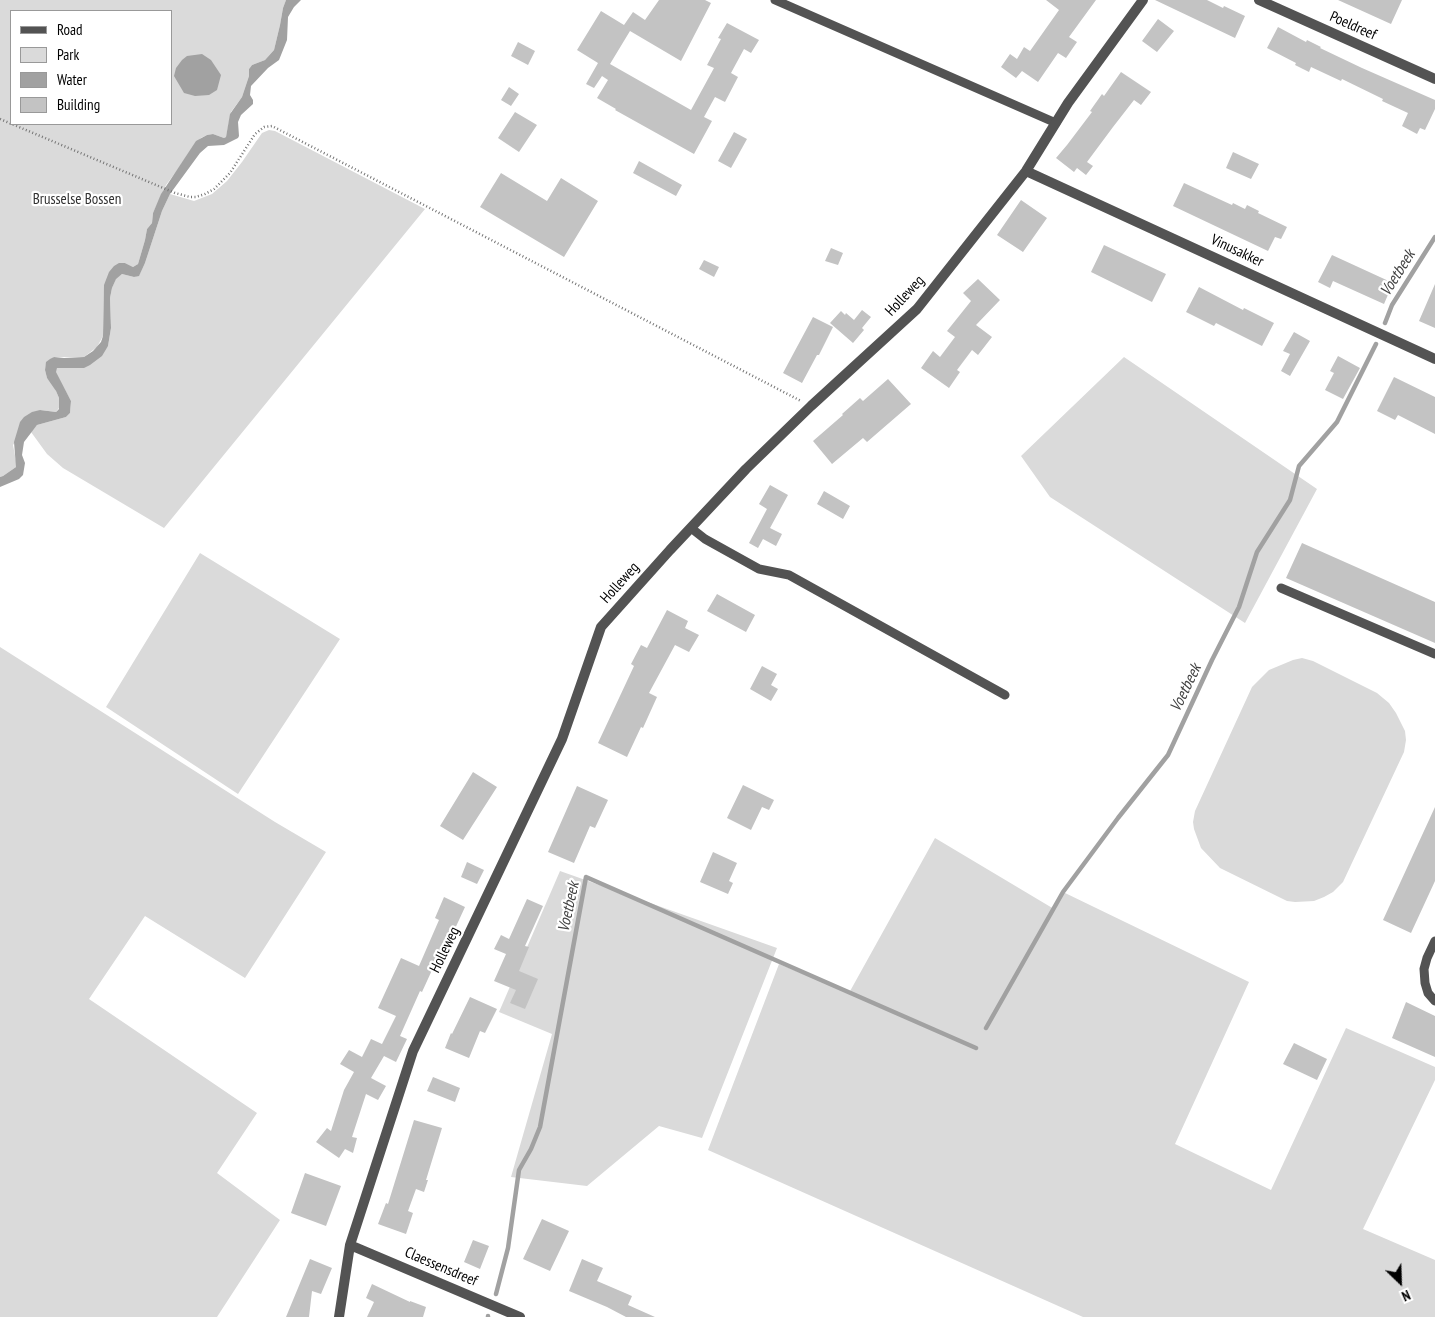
<!DOCTYPE html>
<html>
<head>
<meta charset="utf-8">
<style>
	body { margin:0 }
	#map { position:relative; width:1435px; height:1317px; overflow:hidden; background:#fff; font-family:"PT Sans Narrow",sans-serif }
	canvas { display:block }
	.legend { position:absolute; left:10px; top:10px; width:162px; height:115px; box-sizing:border-box; background:#fff; border:1px solid #999; margin:0; padding:6px 9px; list-style:none; font-size:15px; color:#000 }
	.legend li { display:flex; align-items:center; gap:10px; height:25px }
	.legend b { width:25px; border:1px solid #999 }
	.north { position:absolute; left:1375px; top:1257px; width:50px; height:50px; -webkit-text-stroke:4px #fff; paint-order:stroke; rotate:156deg; font-size:14px; font-weight:700; line-height:20px; text-align:center; color:#000 }
	.north::after { content:''; display:block; margin:auto; width:18px; height:22px; background:#000; clip-path:polygon(50% 0,100% 100%,50% 72%,0 100%) }
</style>
</head>
<body>
<div id="map">
<canvas width="1435" height="1317"></canvas>
<ul class="legend">
<li><b style="height:6px;background:#535353"></b>Road</li>
<li><b style="height:14px;background:#dadada"></b>Park</li>
<li><b style="height:14px;background:#a1a1a1"></b>Water</li>
<li><b style="height:14px;background:#c3c3c3"></b>Building</li>
</ul>
<div class="north">N</div>
</div>
<script>
const ctx = document.querySelector('canvas').getContext('2d');
ctx.lineJoin = 'round';
function fill(path, color) { ctx.fillStyle = color; ctx.fill(path, 'evenodd'); }
const poly = rows => new Path2D(rows.map(r => 'M' + r).join(''));
function stroke(path, color, width, dash) { ctx.strokeStyle = color; ctx.lineWidth = width; ctx.lineCap = dash ? 'butt' : 'round'; ctx.setLineDash(dash || []); ctx.stroke(path); }
function drawText(font, color, halo, rows, align = 'center') {
  ctx.font = font + ' "PT Sans Narrow",sans-serif'; ctx.lineWidth = 4.5; ctx.setLineDash([]); ctx.textBaseline = 'middle'; ctx.strokeStyle = halo; ctx.fillStyle = color; for (const [text, x, y, turn = 0] of rows) {
    ctx.save(); ctx.translate(x, y); ctx.rotate((+turn || 0) * Math.PI / 180); ctx.textAlign = isNaN(turn) ? turn : align; if (halo) ctx.strokeText(text, 0, 0); ctx.fillText(text, 0, 0); ctx.restore();
  }
}
fill(poly([
	[0,0,286,0,283,8,280,25,274,50,265,60,252,65,249,69,249,76,242,97,231,112,226,137,224,138,213,134,207,135,201,138,192,148,178,169,166,185,153,213,152,223,147,229,145,240,138,264,133,267,125,263,104,289,103,336,97,347,84,357,54,357,46,364,45,370,47,378,53,384,59,398,59,408,56,412,40,410,13,445,16,461,16,467,3,476,0,477],
	[11,11,171,11,171,124,11,124],
	[269,130,275,131,425,209,164,528,63,468,47,454,31,432,37,425,66,417,70,413,71,401,55,372,57,368,73,368,108,346,111,328,110,298,112,288,116,278,122,274,134,277,139,275,145,263,162,211,170,194,194,201,212,194,227,181,242,162,262,133],
	[1124,357,1317,489,1245,623,1050,497,1021,456],
	[200,553,340,639,238,794,106,707],
	[0,647,275,822,326,852,245,978,145,916,89,999,257,1113,217,1173,280,1220,217,1317,0,1317],
	[1302,658,1313,661,1377,693,1389,703,1396,713,1405,731,1406,740,1404,752,1343,882,1333,892,1324,897,1314,901,1295,902,1287,901,1220,868,1201,848,1194,829,1193,822,1195,811,1252,687,1269,670,1293,660],
	[935,838,1054,909,1063,892,1249,982,1175,1144,1271,1190,1346,1028,1435,1067,1435,1080,1363,1229,1435,1260,1435,1317,1083,1317,708,1150,779,964,849,993],
	[560,871,777,948,702,1138,659,1126,587,1186,511,1177,552,1034,499,1012]
]), '#dadada');
fill(poly([
	[286,0,301,0,294,7,288,17,287,40,279,60,268,68,251,86,250,95,253,100,253,104,241,115,238,122,239,136,238,138,224,145,208,146,200,153,170,194,162,211,145,263,139,276,134,277,122,274,116,279,112,288,110,298,111,328,108,346,102,356,90,365,84,368,57,368,56,372,71,401,70,413,66,417,37,425,24,442,22,455,25,463,23,475,19,479,0,487,0,477,3,476,16,467,14,442,20,422,24,417,32,412,40,410,56,412,59,409,59,398,56,391,47,378,45,370,46,362,50,359,54,357,64,358,84,357,93,351,101,342,103,336,104,285,109,272,114,266,119,263,125,263,133,267,138,264,145,240,147,229,152,223,153,213,161,194,196,141,207,135,213,134,224,138,226,137,230,114,242,97,249,76,249,69,252,65,265,60,274,50,280,25,283,8],
	[202,54,211,60,221,75,217,90,209,95,195,96,184,93,174,76,176,68,182,60,187,56]
]), '#a1a1a1');
stroke(poly([
	[1385,323,1392,305,1435,237],
	[986,1028,1063,892,1118,818,1168,755,1212,660,1239,607,1257,552,1290,500,1299,466,1337,422,1376,344],
	[496,1294,508,1248,519,1170,531,1149,540,1127,586,877,976,1048],
	[488,1317,488,1316]
]), '#a1a1a1', 4.5);
fill(poly([
	[659,0,705,0,711,3,681,61,630,31,610,64,691,110,714,68,707,65,721,39,718,38,727,23,759,40,751,53,744,49,731,73,738,77,725,102,715,97,704,117,712,121,694,154,615,110,616,109,597,98,608,80,602,76,594,88,586,84,598,63,577,50,601,11,624,25,633,12,645,20],
	[1046,0,1096,0,1069,37,1077,42,1066,58,1058,53,1038,82,1022,71,1016,78,1001,67,1010,54,1017,59,1024,47,1030,51,1059,10],
	[1155,0,1207,0,1223,8,1224,6,1245,16,1235,38],
	[1338,0,1402,0,1391,24],
	[1158,19,1174,31,1157,52,1142,41],
	[1278,27,1306,42,1307,40,1321,47,1320,48,1362,68,1435,100,1435,109,1425,130,1420,128,1417,134,1402,126,1408,113,1382,101,1383,99,1342,79,1341,81,1311,67,1309,72,1295,65,1296,63,1267,48],
	[518,42,535,51,528,65,511,56],
	[1121,72,1151,92,1141,105,1134,100,1113,127,1087,162,1093,166,1086,175,1077,168,1074,172,1056,158,1067,145,1092,112,1090,111,1102,94,1104,96],
	[509,87,519,94,511,106,501,100],
	[515,112,537,125,519,152,498,138],
	[734,132,747,139,731,168,718,161],
	[1233,152,1259,164,1251,179,1226,168],
	[639,161,682,185,676,196,633,173],
	[501,173,547,201,561,178,598,201,564,257,480,207],
	[1184,183,1232,205,1233,203,1245,209,1247,205,1259,211,1258,213,1287,227,1281,239,1275,237,1268,251,1173,206],
	[1021,200,1047,218,1023,252,997,235],
	[1104,245,1166,274,1152,302,1091,272],
	[831,248,843,253,838,265,825,261],
	[1332,255,1393,283,1384,304,1333,281,1330,288,1318,282],
	[704,260,719,267,714,277,699,269],
	[978,279,1000,300,976,325,992,337,978,355,972,350,957,370,960,372,949,388,921,368,933,351,940,357,955,337,947,331,971,301,963,293],
	[1435,284,1435,328,1419,321],
	[1199,287,1243,310,1244,308,1274,323,1262,346,1216,323,1214,326,1186,312],
	[862,310,871,317,862,328,864,330,853,343,830,323,841,311,845,315,846,313,854,320],
	[813,317,833,327,819,355,817,355,802,383,783,373],
	[1294,332,1310,341,1290,376,1281,371,1290,354,1283,351],
	[1338,356,1360,368,1343,399,1325,390,1334,373,1330,371],
	[1394,377,1435,397,1435,434,1398,415,1395,420,1377,411],
	[888,379,911,404,867,442,863,438,832,464,813,441,843,415,842,414,860,398,863,401],
	[770,485,788,495,770,528,782,534,776,546,763,539,758,548,749,543,767,509,759,504],
	[824,491,850,506,843,519,817,504],
	[1302,543,1435,602,1435,643,1286,578],
	[717,594,755,615,746,632,707,611],
	[667,610,688,621,685,628,699,635,689,652,675,645,649,693,657,697,643,728,641,727,627,757,598,743,634,666,631,664,641,645,647,648],
	[762,666,777,674,771,685,778,689,771,701,750,689],
	[473,772,497,787,463,840,440,826],
	[743,785,774,800,769,810,762,807,751,830,727,818],
	[577,786,608,800,595,828,590,826,574,863,548,852],
	[1435,807,1435,881,1411,933,1383,920],
	[713,852,737,863,729,881,733,883,728,894,700,882],
	[467,862,484,870,477,884,461,877],
	[444,897,465,907,441,959,438,957,422,992,420,991,400,1036,407,1039,396,1062,384,1056,371,1078,386,1086,378,1100,366,1094,352,1137,357,1138,353,1153,345,1149,339,1158,316,1142,327,1128,331,1131,344,1090,354,1072,340,1064,349,1050,362,1057,371,1039,382,1044,396,1016,378,1008,401,958,419,966,439,920,435,918],
	[527,899,543,906,525,946,529,947,519,971,538,979,525,1009,510,1003,516,990,494,981,506,954,494,949,501,935,509,939],
	[470,997,497,1009,485,1033,480,1031,469,1058,445,1048,451,1033,452,1034],
	[1406,1002,1435,1016,1435,1057,1392,1038],
	[1294,1043,1327,1059,1317,1080,1283,1064],
	[433,1077,460,1088,455,1102,427,1091],
	[414,1120,442,1128,426,1180,428,1180,424,1192,416,1189,408,1211,413,1213,406,1234,378,1224,386,1203,388,1204],
	[305,1173,341,1186,326,1226,291,1213],
	[542,1219,569,1231,550,1271,523,1259],
	[473,1240,489,1246,480,1269,464,1262],
	[310,1259,332,1268,321,1294,312,1291,309,1317,286,1317],
	[582,1259,603,1268,597,1281,632,1296,628,1305,655,1317,626,1317,607,1307,569,1291],
	[372,1284,410,1302,410,1301,426,1307,423,1317,367,1317,374,1302,366,1298]
]), '#c3c3c3');
stroke(poly([
	[0,119,175,193,190,197,196,197,205,194,214,189,230,173,255,134,264,127,272,126,801,401]
]), '#757575', 2.5, [1, 2.5]);
stroke(poly([
	[775,0,1056,123],
	[691,528,705,539,759,569,789,575,1005,695],
	[1281,588,1435,654],
	[1435,941,1427,958,1424,969,1425,983,1428,993,1435,1001]
]), '#535353', 9);
stroke(poly([
	[1259,0,1435,79],
	[1026,171,1435,359],
	[350,1245,520,1317],
	[339,1317,350,1245,413,1051,562,739,601,627,670,550,746,469,811,406,917,309,1026,171,1068,103,1143,0]
]), '#535353', 10);
drawText('15px', '#000', '#fff', [
	["Poeldreef",1353,26,24],
	["Vinusakker",1237,251,25],
	["Holleweg",905,296,-47],
	["Holleweg",620,583,-48],
	["Holleweg",445,950,-64],
	["Claessensdreef",441,1267,23]
]);
drawText('15px', '#313131', '#fff', [
	["Brusselse Bossen",77,200]
]);
drawText('italic 16px', '#424242', '#fff', [
	["Voetbeek",1398,273,-58],
	["Voetbeek",1186,688,-64],
	["Voetbeek",569,907,-78]
]);
</script>
</body>
</html>
